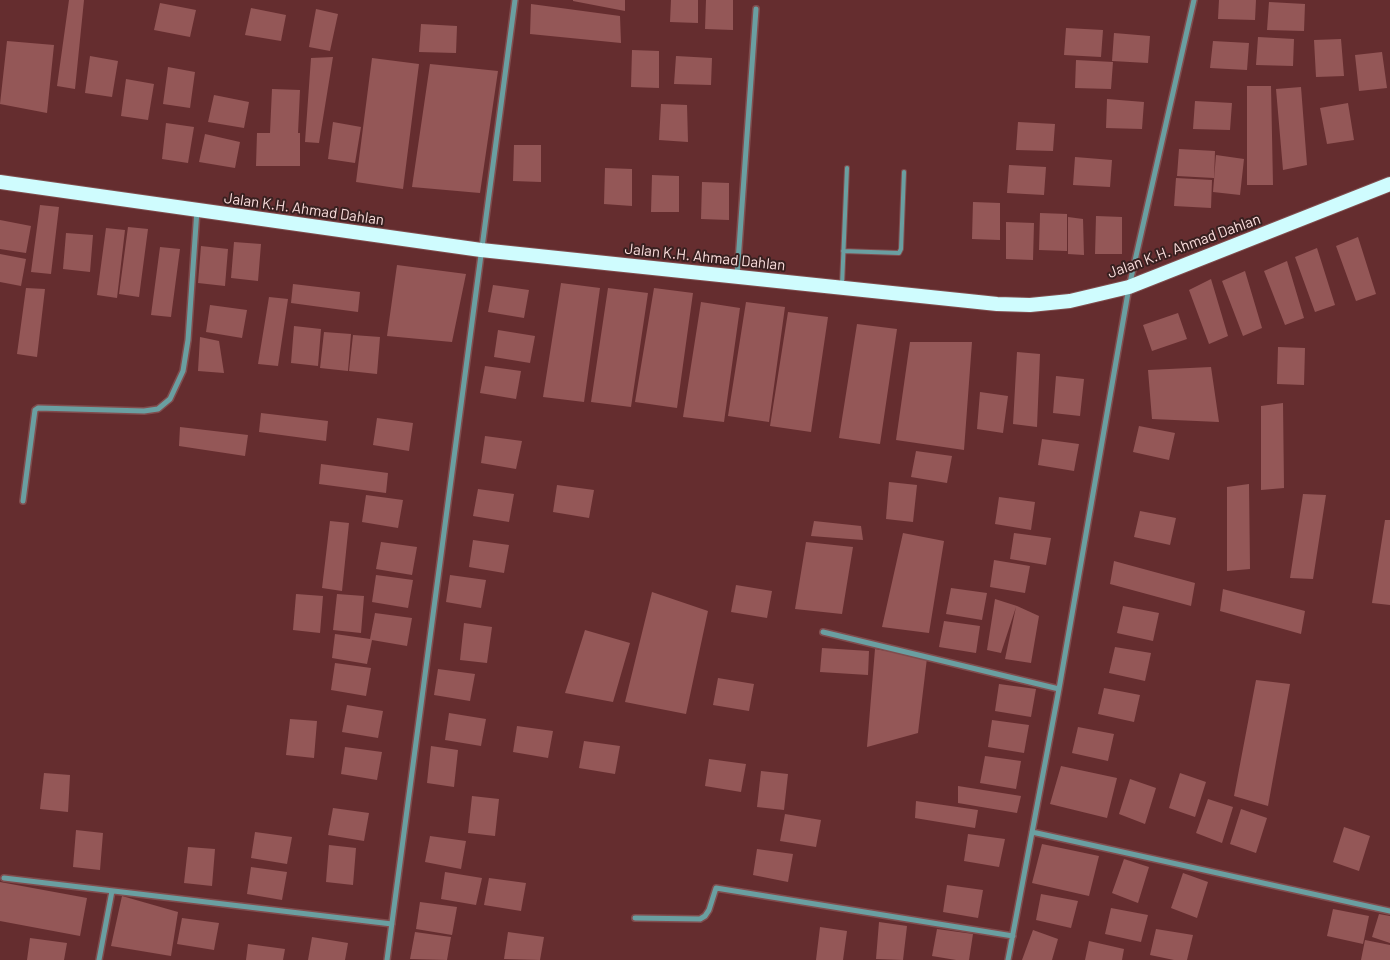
<!DOCTYPE html>
<html>
<head>
<meta charset="utf-8">
<style>
	body { margin:0 }
	canvas { display:block; background:#652d2f }
</style>
</head>
<body>
<canvas width="1390" height="960"></canvas>
<script>
const ctx = document.querySelector('canvas').getContext('2d');
ctx.lineJoin = 'round';
function fill(path, color) { ctx.fillStyle = color; ctx.fill(path, 'evenodd'); }
const poly = rows => new Path2D(rows.map(r => 'M' + r).join(''));
function stroke(path, color, width, dash) { ctx.strokeStyle = color; ctx.lineWidth = width; ctx.lineCap = dash ? 'butt' : 'round'; ctx.setLineDash(dash || []); ctx.stroke(path); }
function drawText(font, color, halo, rows, align = 'center') {
  ctx.font = font + ' Barlow,sans-serif'; ctx.lineWidth = 4; ctx.setLineDash([]); ctx.textBaseline = 'middle'; ctx.strokeStyle = halo; ctx.fillStyle = color; for (const [text, x, y, turn = 0] of rows) {
    ctx.save(); ctx.translate(x, y); ctx.rotate((+turn || 0) * Math.PI / 180); ctx.textAlign = isNaN(turn) ? turn : align; if (halo) ctx.strokeText(text, 0, 0); ctx.fillText(text, 0, 0); ctx.restore();
  }
}
fill(poly([
	[69,0,84,0,75,89,57,86],
	[573,0,625,0,625,11,573,1],
	[671,0,698,0,698,23,670,22],
	[706,0,733,0,733,30,705,29],
	[1219,0,1256,0,1255,20,1218,19],
	[1269,2,1305,4,1304,31,1267,30],
	[160,3,196,10,190,37,154,30],
	[531,4,620,16,621,43,530,34],
	[251,8,286,15,281,41,245,35],
	[316,9,338,14,330,51,309,47],
	[421,24,457,26,456,53,419,52],
	[1066,28,1103,30,1101,57,1064,55],
	[1114,33,1150,36,1148,63,1112,61],
	[1258,37,1294,39,1293,66,1256,65],
	[1341,39,1344,76,1316,77,1314,40],
	[7,41,54,45,47,113,0,104],
	[1213,41,1249,43,1247,70,1210,68],
	[632,50,659,51,659,88,631,87],
	[1382,52,1387,88,1359,91,1355,55],
	[90,56,118,61,112,97,85,93],
	[676,56,712,58,711,85,674,84],
	[333,57,319,143,305,142,311,58],
	[372,58,419,64,403,189,356,182],
	[1076,60,1113,62,1111,89,1075,88],
	[430,64,498,71,480,193,412,187],
	[168,67,195,72,190,108,163,104],
	[126,79,154,84,148,120,121,116],
	[1247,86,1271,86,1273,185,1247,185],
	[1301,87,1307,165,1283,170,1276,89],
	[272,89,300,90,298,133,300,133,300,166,256,166,257,133,270,133],
	[214,95,249,102,244,128,208,122],
	[1107,99,1144,102,1142,129,1106,128],
	[1195,101,1232,103,1230,130,1193,129],
	[1348,103,1354,140,1327,144,1320,108],
	[661,104,687,105,688,142,659,140],
	[333,122,361,127,355,163,328,159],
	[1018,122,1055,124,1053,151,1016,150],
	[166,123,194,127,188,163,162,159],
	[205,134,240,142,235,168,199,162],
	[514,145,541,145,541,182,513,181],
	[1179,149,1215,151,1214,178,1177,176],
	[1216,155,1244,159,1240,195,1213,192],
	[1075,157,1112,160,1110,187,1073,185],
	[1009,165,1046,167,1044,195,1007,193],
	[605,168,632,169,632,206,604,204],
	[652,175,679,176,679,212,651,212],
	[1176,178,1212,180,1211,208,1174,206],
	[702,182,729,183,729,220,701,219],
	[973,202,1000,203,1000,240,972,239],
	[40,205,59,207,51,274,31,272],
	[1040,213,1067,214,1067,251,1039,250],
	[1096,216,1122,217,1122,254,1095,254],
	[1068,217,1083,219,1084,255,1068,254],
	[0,220,31,226,26,253,0,249],
	[1006,222,1034,223,1033,260,1006,259],
	[128,227,148,229,139,297,119,294],
	[106,228,125,230,117,298,97,295],
	[66,233,93,235,90,272,63,269],
	[1358,237,1376,294,1356,301,1336,246],
	[234,242,261,244,258,281,231,278],
	[201,246,228,249,225,286,198,283],
	[160,247,180,249,171,317,151,315],
	[1317,248,1335,305,1315,312,1295,257],
	[0,254,26,259,21,286,0,282],
	[1287,261,1304,318,1285,325,1264,271],
	[397,265,466,274,452,342,387,336],
	[1245,271,1262,328,1243,336,1222,281],
	[1211,279,1228,336,1209,344,1189,290],
	[561,283,600,288,584,402,543,397],
	[293,284,360,292,358,312,291,303],
	[493,285,529,290,524,318,488,312],
	[26,288,45,289,37,357,17,354],
	[608,288,648,293,631,407,591,402],
	[654,288,693,293,677,408,635,402],
	[269,297,288,299,278,366,258,364],
	[701,302,740,308,724,422,683,417],
	[746,302,785,307,769,422,728,416],
	[210,305,247,310,242,338,206,332],
	[788,312,828,317,811,432,770,426],
	[1178,313,1187,339,1152,351,1143,325],
	[857,324,897,329,880,444,839,438],
	[294,326,321,329,318,366,291,363],
	[498,330,535,336,530,363,494,357],
	[324,332,351,334,348,371,320,368],
	[353,335,380,337,377,374,349,371],
	[200,337,219,341,224,373,198,371],
	[910,342,972,342,964,450,896,440],
	[1278,347,1305,348,1304,385,1277,384],
	[1017,352,1040,354,1037,427,1013,424],
	[485,366,521,371,516,399,480,393],
	[1211,367,1219,422,1152,419,1148,370],
	[1056,376,1084,379,1080,416,1053,413],
	[980,392,1008,396,1003,433,977,429],
	[1283,403,1284,488,1261,490,1261,406],
	[261,413,328,421,326,441,259,432],
	[377,418,413,423,409,451,373,445],
	[1139,426,1175,433,1169,460,1133,452],
	[180,427,248,435,245,456,179,446],
	[485,436,522,441,516,469,481,463],
	[1042,439,1079,444,1074,471,1038,465],
	[916,451,952,456,947,483,911,477],
	[321,464,388,473,386,493,319,484],
	[889,482,917,485,913,522,886,519],
	[1249,484,1250,569,1227,571,1227,487],
	[557,485,594,490,589,518,553,512],
	[478,489,514,494,509,522,473,516],
	[1303,494,1326,495,1313,579,1290,578],
	[366,495,403,500,398,528,362,522],
	[999,497,1035,502,1031,530,995,524],
	[1140,511,1176,518,1170,545,1134,537],
	[1385,520,1390,520,1390,605,1372,603],
	[330,521,349,523,342,591,322,588],
	[814,521,861,526,863,540,811,536],
	[903,533,944,541,929,633,882,627],
	[1014,533,1051,538,1046,565,1010,559],
	[473,540,509,545,504,573,469,567],
	[381,542,417,547,412,575,376,569],
	[806,542,853,547,842,614,795,609],
	[994,560,1030,566,1025,593,990,587],
	[1114,561,1195,583,1191,606,1110,584],
	[376,575,413,580,408,608,372,602],
	[450,575,486,580,481,608,446,602],
	[736,585,772,591,767,618,731,612],
	[951,588,987,593,982,620,946,614],
	[1223,589,1305,611,1301,634,1220,611],
	[652,592,708,611,686,714,625,702],
	[296,594,323,596,320,633,293,630],
	[337,594,364,596,361,633,333,630],
	[995,599,1017,606,1039,616,1031,663,1005,659,1016,607,1001,653,987,650],
	[1123,606,1159,613,1153,641,1117,633],
	[375,613,412,618,407,646,372,640,367,664,332,658,335,634,370,639],
	[944,621,980,626,976,653,939,647],
	[464,623,492,627,487,663,460,660],
	[585,630,630,643,613,702,565,693],
	[1115,647,1151,653,1145,681,1109,673],
	[822,648,869,651,868,675,820,672],
	[875,649,927,658,918,733,867,747],
	[335,663,371,668,366,696,331,690],
	[438,669,475,674,470,701,434,695],
	[718,678,754,684,749,711,713,705],
	[1256,680,1290,684,1268,806,1234,796],
	[999,684,1036,689,1031,717,995,711],
	[1104,688,1140,695,1134,722,1098,714],
	[347,705,383,711,378,738,342,732],
	[449,713,486,719,481,746,445,740],
	[290,719,317,721,314,758,286,755],
	[992,720,1029,725,1024,753,988,747],
	[517,726,553,731,548,758,513,752],
	[1078,727,1114,734,1108,761,1072,753],
	[584,741,620,746,615,774,579,768],
	[431,746,458,750,454,787,427,783],
	[345,747,382,752,377,780,341,774],
	[985,756,1021,761,1016,789,980,783],
	[709,759,746,764,741,792,705,786],
	[1061,766,1117,778,1107,818,1050,804],
	[761,771,788,774,784,810,757,807],
	[44,773,70,775,68,812,40,809],
	[1180,773,1206,782,1195,817,1169,808],
	[1130,779,1156,788,1145,824,1119,814],
	[958,786,1021,796,1017,813,958,803],
	[472,796,499,799,495,836,468,833],
	[1208,799,1233,807,1222,843,1196,833],
	[916,801,978,810,975,828,915,818],
	[333,808,369,813,364,841,328,835],
	[1241,809,1267,818,1256,853,1230,844],
	[785,814,821,820,816,847,780,841],
	[1344,827,1370,836,1359,871,1333,862],
	[76,830,103,833,100,870,73,867],
	[255,832,292,837,287,864,251,858],
	[968,834,1005,839,999,867,964,861],
	[430,836,466,841,461,869,425,862],
	[1042,844,1099,856,1089,896,1032,883],
	[329,845,356,848,353,885,326,882],
	[188,847,215,849,212,886,184,883],
	[757,849,793,854,788,882,753,875],
	[1124,859,1149,867,1138,903,1112,893],
	[251,867,287,872,282,900,247,894],
	[445,872,482,878,476,905,441,899],
	[1183,873,1208,882,1197,918,1171,908],
	[489,878,526,883,521,911,484,905],
	[0,882,87,898,80,936,0,921],
	[947,885,983,890,978,918,943,912],
	[1041,894,1078,901,1071,928,1036,920],
	[122,896,178,912,171,956,111,946],
	[420,902,457,907,452,935,416,929],
	[1111,908,1148,915,1141,942,1105,934],
	[1333,909,1369,916,1363,944,1327,936],
	[1379,914,1390,916,1390,943,1372,937],
	[182,918,219,923,214,950,177,944],
	[879,922,907,926,903,960,876,959],
	[820,927,847,931,843,960,816,960],
	[937,929,973,934,969,960,956,960,932,956],
	[1156,929,1193,935,1187,960,1174,960,1150,955],
	[1033,930,1058,939,1052,960,1022,960],
	[415,932,451,937,447,960,410,959],
	[508,932,544,937,540,960,504,959],
	[312,937,348,943,345,960,308,960],
	[30,938,67,943,64,960,27,960],
	[1365,940,1390,945,1390,960,1361,960],
	[1089,941,1124,949,1122,960,1085,960],
	[248,944,285,949,283,960,246,960]
]), '#945757');
const service = poly([
	[843,251,899,253,901,249,904,172],
	[842,285,847,168]
]);
const minor = poly([
	[737,276,756,9],
	[23,501,35,410,38,408,144,411,158,409,170,399,183,371,188,340,197,210],
	[823,632,1059,689],
	[1032,832,1390,911],
	[4,878,392,924],
	[635,918,700,919,705,916,709,910,716,888,1013,936],
	[99,960,112,891],
	[387,960,515,0],
	[1008,960,1059,689,1129,287,1194,0]
]);
const trunk = poly([
	[0,182,481,250,997,304,1030,305,1070,301,1129,287,1390,184]
]);
stroke(service, '#804d4e', 6);
stroke(minor, '#804d4e', 8);
stroke(trunk, '#804d4e', 16);
stroke(service, '#6a9fa1', 4);
stroke(minor, '#6a9fa1', 5);
stroke(trunk, '#cffcfe', 14);
drawText('15px', '#fbdedd', '#392020', [
	["Jalan K.H. Ahmad Dahlan",304,209,8],
	["Jalan K.H. Ahmad Dahlan",1184,246,-20],
	["Jalan K.H. Ahmad Dahlan",705,257,6]
]);
</script>
</body>
</html>
